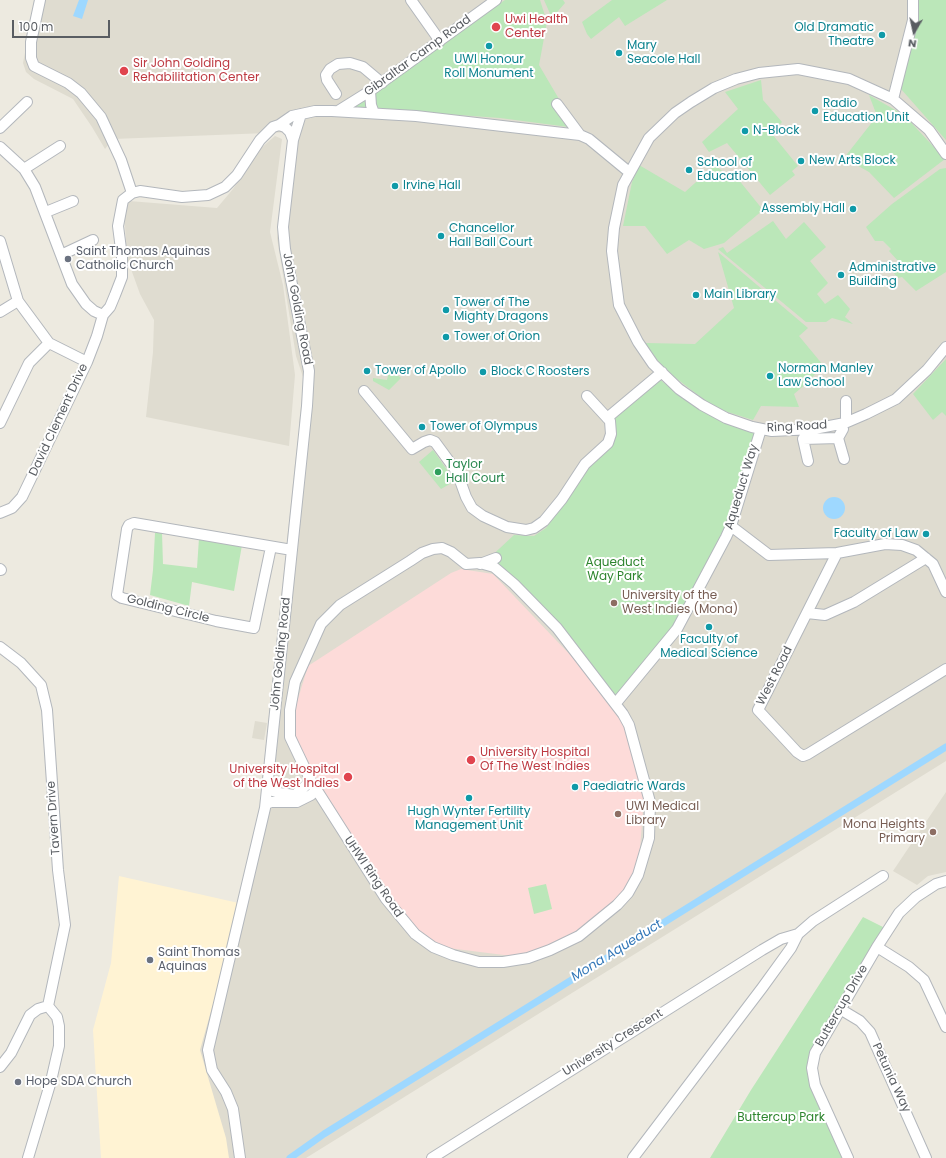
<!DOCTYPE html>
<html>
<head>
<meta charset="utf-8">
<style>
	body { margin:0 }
	#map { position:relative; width:946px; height:1158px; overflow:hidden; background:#edeae0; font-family:Poppins,sans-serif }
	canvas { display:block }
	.north { position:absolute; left:894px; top:12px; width:40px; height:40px; -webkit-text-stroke:3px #fff; paint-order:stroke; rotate:189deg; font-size:11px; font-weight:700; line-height:16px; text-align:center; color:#595d62 }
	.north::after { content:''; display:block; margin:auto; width:14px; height:18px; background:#595d62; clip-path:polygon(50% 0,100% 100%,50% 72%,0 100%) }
	.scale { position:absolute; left:12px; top:20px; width:98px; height:18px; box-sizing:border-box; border:2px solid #595d62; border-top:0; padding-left:5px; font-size:12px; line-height:14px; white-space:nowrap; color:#595d62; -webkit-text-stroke:3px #fff; paint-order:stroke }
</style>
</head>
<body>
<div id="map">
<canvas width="946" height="1158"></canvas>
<div class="north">N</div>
<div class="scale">100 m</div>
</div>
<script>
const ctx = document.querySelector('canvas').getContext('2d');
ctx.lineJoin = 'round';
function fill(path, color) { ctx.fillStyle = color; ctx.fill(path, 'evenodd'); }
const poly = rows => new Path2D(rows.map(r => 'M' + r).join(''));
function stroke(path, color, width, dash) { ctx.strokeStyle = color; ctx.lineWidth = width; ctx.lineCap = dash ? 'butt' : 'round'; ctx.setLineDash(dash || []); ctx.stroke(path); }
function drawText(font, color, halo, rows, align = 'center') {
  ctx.font = font + ' Poppins,sans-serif'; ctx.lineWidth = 4; ctx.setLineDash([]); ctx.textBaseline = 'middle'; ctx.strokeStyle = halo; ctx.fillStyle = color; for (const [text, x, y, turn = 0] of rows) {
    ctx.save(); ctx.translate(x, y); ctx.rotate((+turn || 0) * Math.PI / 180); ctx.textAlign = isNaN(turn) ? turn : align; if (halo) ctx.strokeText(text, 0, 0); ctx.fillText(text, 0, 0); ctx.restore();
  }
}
fill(poly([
	[119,876,243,904,238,1158,101,1158,93,1030,111,963]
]), '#fff3d3');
fill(poly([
	[35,0,946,0,946,761,306,1158,229,1158,226,1138,200,1050,240,909,260,824,262,782,295,463,299,431,301,430,302,425,299,423,304,380,296,356,277,238,293,132,113,139,105,149,92,127,73,99,34,79,26,72,23,63],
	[275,136,282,139,270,232,283,285,295,375,289,446,146,417,153,352,154,320,140,294,127,258,125,226,124,216,129,201,217,208,233,189,260,149],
	[255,721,267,723,264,740,252,738],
	[946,792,946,872,928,876,917,885,893,871]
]), '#dfdcd0');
fill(poly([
	[461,569,493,574,616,703,645,784,638,875,590,927,528,958,432,946,404,919,290,737,297,702,308,666,451,573]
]), '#fddbd9');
fill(poly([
	[505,0,540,0,547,22,539,65,576,128,500,118,347,107],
	[544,0,563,0,565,3,552,18],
	[612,0,667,0,625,26,619,17,591,39,587,34,582,22],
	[913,0,946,0,946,140,901,89],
	[761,80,763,100,782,122,772,134,798,166,792,171,795,175,770,195,727,143,709,152,702,142,738,109,725,92],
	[869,95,904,115,945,159,894,198,869,172,844,158,877,116],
	[639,165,685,192,715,165,734,181,738,179,763,210,724,243,704,249,689,240,667,254,645,226,623,226,632,182],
	[946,168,946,272,916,291,902,277,898,278,892,271,899,262,889,251,891,249,883,241,875,241,866,227,892,204,940,169],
	[773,221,786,239,804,222,826,247,810,261,828,283,817,294,825,304,838,295,850,309,845,317,853,324,832,318,826,322,806,322,718,249,723,247,727,253],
	[718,252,808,328,799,336,823,365,807,383,794,394,799,407,761,406,753,420,715,408,664,369,645,343,695,344,734,308],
	[946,359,946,416,942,412,933,420,913,394],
	[391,370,401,378,389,390,373,381,373,378,387,380,389,371],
	[658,378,683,398,721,421,757,431,726,532,675,628,616,699,591,669,485,562,514,535,534,536,546,528,594,461,614,442,610,418],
	[433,450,455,481,441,489,419,462],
	[155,533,162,533,163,564,197,568,199,538,242,545,234,591,192,582,189,606,150,595,153,570],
	[546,884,552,909,534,914,528,888],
	[863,917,885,928,814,1047,816,1098,842,1158,710,1158,751,1090]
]), '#bbe7b9');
fill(poly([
	[79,0,88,0,82,19,73,16],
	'823 508a11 11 0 1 1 22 0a11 11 0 1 1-22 0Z'
]), '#9ed8ff');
stroke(poly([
	[290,1158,324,1134,946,747]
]), '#9ed8ff', 7);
const minor = poly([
	[40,0,31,42,31,58,34,66,68,83,81,93,101,117,121,160,132,193],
	[411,0,440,41],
	[370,91,371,105,374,113],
	[336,94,327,80,326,75,330,69,338,64,350,63,363,67,382,83],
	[893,99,913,20,913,0],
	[557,104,580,135],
	[338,111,370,91,496,0],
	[279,125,292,116,315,111,332,111,416,116,580,135,589,139,629,172],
	[0,128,27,102],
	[0,147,24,169,35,187,72,284,86,304,94,311,103,315],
	[946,154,929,130,893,99,849,79,798,69,759,73,736,79,714,88,691,102,675,113,649,138,623,185,614,228,612,251,619,305,638,342,653,364,679,389,702,405,726,418,752,427,772,431,814,429,845,423,866,414,896,399,927,370,946,347],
	[24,169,60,146],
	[46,212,73,201],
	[0,241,18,301,49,343,87,362],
	[61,255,93,240],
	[0,312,18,301],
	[364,391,412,449,424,442,430,440,435,442,457,472,466,497,472,508,483,516,507,527,526,530,534,528,544,521,562,499,585,464,608,443,611,434,610,421,587,396],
	[607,418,662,372],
	[846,418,846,401],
	[0,423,29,363,49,343],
	[843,429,838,438,844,459],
	[808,461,803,439,838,438],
	[0,513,12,508,22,497,87,362,97,336,103,315,110,307,115,295,122,277,122,257,118,226,123,200,132,193,140,191,182,197,208,195,225,187,237,175,260,140,273,127,279,125,285,127,290,132,293,140],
	[731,526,769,555,837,553,885,544,902,545,916,550,933,564,946,592],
	[271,547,254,628,216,621,122,598,117,595,127,529,129,525,134,523,292,550],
	[442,548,451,552,466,564,480,563,494,567,514,584,557,628,623,714,629,725,650,802,649,838,638,875,628,893,617,905,579,936,550,950,528,958,503,962,479,962,453,955,433,947,415,934,386,899,311,781,290,737,290,710,295,682,321,624,340,605,410,561,422,553,433,549,442,548],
	[837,553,758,710,797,752,803,756,808,754,946,669],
	[480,564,496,558],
	[0,569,1,570],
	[807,613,825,615,854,602,926,558],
	[0,647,21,663,41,685,47,710,58,870,65,925,48,1006],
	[616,703,677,629,726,537,731,526,761,429],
	[267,789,279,793,295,795,311,781],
	[266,804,271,802,297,802,311,795,317,789],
	[877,947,909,967,924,980,946,1027],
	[840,1009,860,1021,870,1032,926,1158],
	[0,1067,11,1053,30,1015,38,1009,48,1006],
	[28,1158,51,1081,59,1046,59,1026,57,1017,48,1006],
	[240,1158,233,1109,226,1092,212,1070,208,1050,265,808,307,406,309,371,285,249,283,227,293,140,301,114],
	[432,1158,762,950,781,939,798,934],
	[633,1158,762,988,791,948,798,934,813,921,883,876],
	[848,1158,815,1085,812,1068,815,1053,877,947,899,913,916,897,936,884,946,881]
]);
stroke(minor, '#b3b7bc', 12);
stroke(minor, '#fff', 10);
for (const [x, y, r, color] of [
	[496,27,5,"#e0444e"],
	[882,35,4,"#0f9aa8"],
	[489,46,4,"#0f9aa8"],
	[619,53,4,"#0f9aa8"],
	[124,71,5,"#e0444e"],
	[815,111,4,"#0f9aa8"],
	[745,131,4,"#0f9aa8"],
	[801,161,4,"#0f9aa8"],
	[689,170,4,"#0f9aa8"],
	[395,186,4,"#0f9aa8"],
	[853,209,4,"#0f9aa8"],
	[441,236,4,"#0f9aa8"],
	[68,259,4,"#6b7280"],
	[841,275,4,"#0f9aa8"],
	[696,295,4,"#0f9aa8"],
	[446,310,4,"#0f9aa8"],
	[446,337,4,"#0f9aa8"],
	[367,371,4,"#0f9aa8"],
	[483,372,4,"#0f9aa8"],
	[770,376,4,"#0f9aa8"],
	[422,427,4,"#0f9aa8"],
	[438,472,4,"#2e9e5b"],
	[926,534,4,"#0f9aa8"],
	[614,603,4,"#8d6e63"],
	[709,627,4,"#0f9aa8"],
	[471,760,5,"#e0444e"],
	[348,777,5,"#e0444e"],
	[575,787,4,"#0f9aa8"],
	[469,798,4,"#0f9aa8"],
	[618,814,4,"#8d6e63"],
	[933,832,4,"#8d6e63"],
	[150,960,4,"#6b7280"],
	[18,1082,4,"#6b7280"]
]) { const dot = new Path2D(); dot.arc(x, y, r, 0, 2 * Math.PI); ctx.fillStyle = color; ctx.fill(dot); stroke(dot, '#fff', 1.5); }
drawText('12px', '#be3a42', '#fff', [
	["Uwi Health",505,20],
	["Center",505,34],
	["Sir John Golding",133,64],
	["Rehabilitation Center",133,78],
	["University Hospital",480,753],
	["Of The West Indies",480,767],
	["University Hospital",339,770,"right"],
	["of the West Indies",339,784,"right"]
], 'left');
drawText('12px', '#0d838f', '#fff', [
	["Old Dramatic",874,28,"right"],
	["Theatre",874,42,"right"],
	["Mary",627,46],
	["Seacole Hall",627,60],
	["UWI Honour",489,60,"center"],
	["Roll Monument",489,74,"center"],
	["Radio",823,104],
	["Education Unit",823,118],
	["N-Block",753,131],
	["New Arts Block",809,161],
	["School of",697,163],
	["Education",697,177],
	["Irvine Hall",403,186],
	["Assembly Hall",845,209,"right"],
	["Chancellor",449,229],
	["Hall Ball Court",449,243],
	["Administrative",849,268],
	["Building",849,282],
	["Main Library",704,295],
	["Tower of The",454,303],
	["Mighty Dragons",454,317],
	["Tower of Orion",454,337],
	["Norman Manley",778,369],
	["Law School",778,383],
	["Tower of Apollo",375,371],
	["Block C Roosters",491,372],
	["Tower of Olympus",430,427],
	["Faculty of Law",918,534,"right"],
	["Faculty of",709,640,"center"],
	["Medical Science",709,654,"center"],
	["Paediatric Wards",583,787],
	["Hugh Wynter Fertility",469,812,"center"],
	["Management Unit",469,826,"center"]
], 'left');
drawText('12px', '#595d62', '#fff', [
	["Gibraltar Camp Road",418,56,-36],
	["John Golding Road",297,309,79],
	["David Clement Drive",59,420,-65],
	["Ring Road",797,427,-3],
	["Aqueduct Way",742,487,-73],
	["Golding Circle",168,609,14],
	["John Golding Road",281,654,-84],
	["West Road",775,676,-63],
	["Tavern Drive",54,818,-94],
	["UHWI Ring Road",373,877,56],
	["Buttercup Drive",842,1006,-60],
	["University Crescent",613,1043,-32],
	["Petunia Way",891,1078,65]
]);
drawText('12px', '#5b616d', '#fff', [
	["Saint Thomas Aquinas",76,252],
	["Catholic Church",76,266],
	["Saint Thomas",158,953],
	["Aquinas",158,967],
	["Hope SDA Church",26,1082]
], 'left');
drawText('12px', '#27864d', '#fff', [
	["Taylor",446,465],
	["Hall Court",446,479]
], 'left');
drawText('12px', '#2e852e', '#fff', [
	["Aqueduct",615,563],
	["Way Park",615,577],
	["Buttercup Park",781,1118]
]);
drawText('12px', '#785e54', '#fff', [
	["University of the",622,596],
	["West Indies (Mona)",622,610],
	["UWI Medical",626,807],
	["Library",626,821],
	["Mona Heights",925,825,"right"],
	["Primary",925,839,"right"]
], 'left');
drawText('italic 13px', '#3478b8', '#fff', [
	["Mona Aqueduct",617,951,-32]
]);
</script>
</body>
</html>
